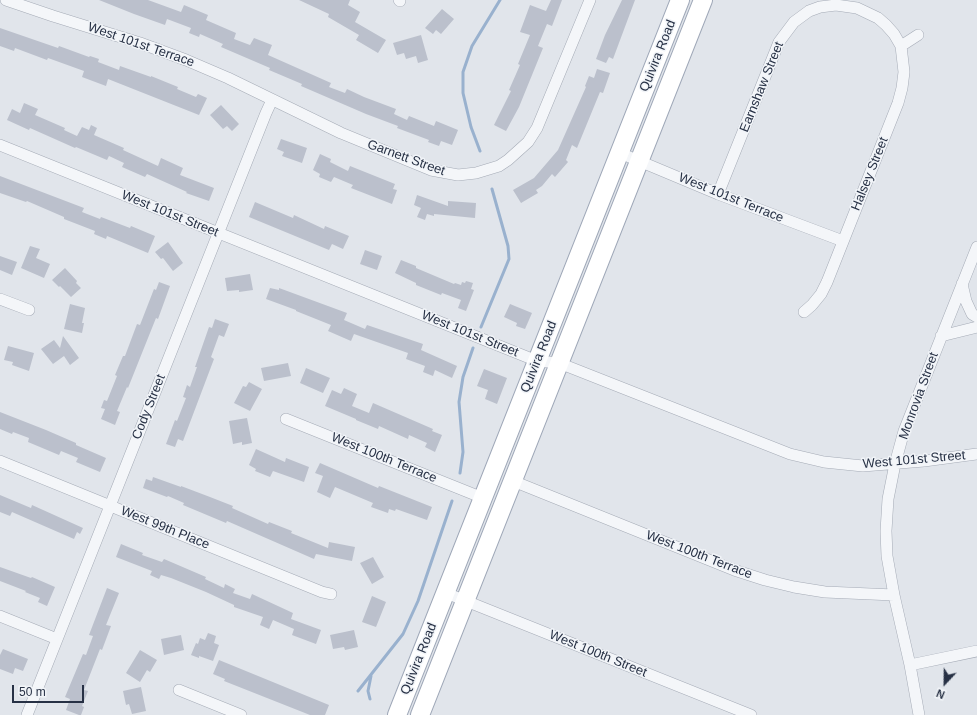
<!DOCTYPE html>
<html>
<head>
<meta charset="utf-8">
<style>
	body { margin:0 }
	#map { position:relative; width:977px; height:715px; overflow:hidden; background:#e1e5eb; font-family:Helvetica,sans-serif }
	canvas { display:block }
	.north { position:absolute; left:925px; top:663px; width:40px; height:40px; -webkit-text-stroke:3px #f1f4f8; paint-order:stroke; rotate:202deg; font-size:11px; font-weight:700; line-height:16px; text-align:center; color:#273145 }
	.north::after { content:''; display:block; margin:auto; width:14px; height:18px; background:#273145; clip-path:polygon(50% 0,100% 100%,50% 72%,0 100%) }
	.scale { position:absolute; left:12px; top:685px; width:72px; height:18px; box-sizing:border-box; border:2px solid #273145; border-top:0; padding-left:5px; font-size:12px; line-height:14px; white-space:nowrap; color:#273145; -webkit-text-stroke:3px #f1f4f8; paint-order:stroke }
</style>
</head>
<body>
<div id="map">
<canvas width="977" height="715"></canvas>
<div class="north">N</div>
<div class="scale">50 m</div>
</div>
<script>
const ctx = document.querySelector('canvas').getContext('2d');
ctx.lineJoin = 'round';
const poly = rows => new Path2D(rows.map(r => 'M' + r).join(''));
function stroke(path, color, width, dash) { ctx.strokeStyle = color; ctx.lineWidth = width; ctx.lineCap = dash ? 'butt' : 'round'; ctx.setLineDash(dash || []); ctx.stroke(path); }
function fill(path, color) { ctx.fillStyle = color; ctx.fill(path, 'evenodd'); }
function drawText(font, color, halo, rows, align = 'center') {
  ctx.font = font + ' Helvetica,sans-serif'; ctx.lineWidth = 3; ctx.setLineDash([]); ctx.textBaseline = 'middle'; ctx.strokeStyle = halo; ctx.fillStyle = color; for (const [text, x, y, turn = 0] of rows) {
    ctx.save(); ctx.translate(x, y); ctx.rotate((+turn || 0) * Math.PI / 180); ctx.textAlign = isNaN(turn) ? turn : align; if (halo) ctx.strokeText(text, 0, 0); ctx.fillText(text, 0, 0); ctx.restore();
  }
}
stroke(poly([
	[480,151,471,127,463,93,463,72,472,46,500,0],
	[481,327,509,259,508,246,492,189],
	[460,473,463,452,459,402,463,377,473,348],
	[358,691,403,634,418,601,452,501],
	[370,699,368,691,371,676]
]), '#99b1ce', 3);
fill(poly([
	[99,0,148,0,181,12,184,5,208,15,206,20,236,33,234,39,250,45,254,38,272,45,268,55,331,83,329,87,345,93,347,89,364,97,396,109,394,114,407,120,409,116,434,126,436,121,458,130,452,145,441,141,439,146,428,142,429,140,397,128,398,126,366,114,301,86,302,84,269,70,270,68,221,47,223,44,200,34,199,37,189,33,191,28,167,19,165,25,134,14],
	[299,0,350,0,348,5,360,12,355,22,386,40,378,53,356,40,359,35,328,17,329,14],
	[551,0,562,0,552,26,547,24,538,46,543,48,519,107,506,131,494,125,511,91,509,90,520,65,518,64,530,35,520,32,530,5,546,11],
	[622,0,635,0,613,59,609,57,606,63,596,59,605,35],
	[442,9,454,19,441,34,436,30,433,34,425,28],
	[0,28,58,48,59,46,89,57,90,56,99,59,98,62,119,70,120,66,151,77,151,76,178,87,177,89,196,97,198,94,207,98,199,115,108,79,106,86,82,77,84,71,48,58,47,60,15,48,14,51,0,46],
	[421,35,428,60,418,63,416,56,406,59,404,53,397,55,393,43],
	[597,69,610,73,603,93,600,92,577,148,572,145,566,160,568,162,555,177,552,174,542,186,536,190,538,193,521,203,513,190,534,178,558,150,586,87,585,86,589,76,594,78],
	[24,103,38,109,35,115,65,128,64,130,77,136,82,127,89,130,91,125,97,128,94,135,124,148,123,150,158,166,161,158,183,168,180,175,214,188,209,201,186,193,187,192,147,174,145,177,122,167,124,163,109,156,107,160,76,147,75,148,30,128,29,130,7,120,12,109,20,113],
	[221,105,239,124,232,131,227,126,223,129,210,115],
	[281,139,307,148,302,163,282,156,284,152,277,149],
	[320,154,331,159,330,162,348,171,350,166,395,184,393,189,397,190,392,204,351,188,353,185,334,177,331,182,319,177,320,174,313,170],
	[0,176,84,208,82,212,100,219,101,217,130,228,131,226,155,236,148,253,107,236,106,239,94,234,95,231,64,219,64,217,27,201,26,202,0,193],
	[417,195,448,206,448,201,476,203,475,218,434,214,434,216,427,214,425,220,417,217,421,208,414,205],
	[255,202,293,218,294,215,324,229,325,226,349,236,343,249,332,244,329,250,249,217],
	[168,242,183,263,173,271,163,258,161,259,155,252],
	[30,246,40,249,36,258,50,264,44,278,21,268],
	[365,250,382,256,377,270,360,264],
	[0,256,17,262,12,275,0,270],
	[401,260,416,266,416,268,454,284,455,283,461,285,462,282,465,283,466,281,473,283,471,289,474,290,466,311,458,308,461,300,442,293,441,295,416,285,416,283,395,273],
	[65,268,77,281,76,283,81,288,71,297,60,286,59,287,52,280],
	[250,274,253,290,239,292,239,290,227,291,225,278],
	[159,282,170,286,158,319,156,318,128,388,127,387,117,411,120,412,115,425,101,419,105,409,101,408,104,400,107,401,117,376,115,375,123,356,125,356,137,324,140,325,154,289,156,290],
	[270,288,279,290,279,288,347,313,344,320,365,329,367,325,423,344,421,350,457,366,452,378,435,370,433,376,423,372,425,366,406,359,408,353,354,334,351,341,328,331,331,325,296,311,296,310,266,299],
	[70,304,85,308,82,323,84,323,82,333,64,329],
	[510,304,532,313,525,329,516,326,517,323,504,317],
	[215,319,229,324,224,337,219,335,211,357,214,359,183,441,178,439,175,447,166,444,175,420,177,421,186,398,183,397,187,385,190,387,197,367,195,367,209,327,212,328],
	[63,336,79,358,70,365,64,356,53,364,41,349,54,340,60,348],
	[8,346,34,353,29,371,12,365,13,362,4,360],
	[288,363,291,376,264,381,261,368],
	[306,368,330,378,323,393,300,383],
	[484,369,507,378,497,404,485,399,488,390,477,386],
	[249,382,262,389,250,411,234,403,243,386,246,387],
	[344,388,357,394,352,406,369,413,373,403,433,429,432,431,442,435,435,452,425,447,427,443,409,435,408,439,379,426,378,429,356,420,356,419,325,406,332,390,341,394],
	[0,412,46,430,76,443,76,445,106,458,100,472,76,462,78,458,61,451,59,455,28,442,29,438,13,432,12,434,0,429],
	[247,418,252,443,242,445,242,442,233,444,229,421],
	[256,449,285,462,286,458,309,467,304,482,273,471,270,477,255,471,256,469,249,465],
	[320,463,378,488,379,486,432,507,427,520,396,509,395,511,389,509,388,513,371,507,373,503,335,487,330,498,317,492,323,476,315,473],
	[153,477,181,487,181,486,210,497,233,506,232,508,268,524,269,522,292,531,291,533,328,548,329,542,355,547,352,561,316,554,314,559,227,521,226,523,183,505,184,503,168,496,167,497,143,488,146,479,152,481],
	[0,495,31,508,32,505,83,528,80,534,77,532,74,539,12,512,10,516,0,512],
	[121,544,143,553,142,555,162,562,164,559,206,577,205,579,224,588,225,584,235,589,233,593,250,599,252,594,293,613,291,619,321,630,316,644,292,635,294,629,273,620,269,629,260,625,263,617,234,607,234,605,206,592,171,578,161,575,159,579,150,575,152,571,116,557],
	[373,557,384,577,372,584,360,563],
	[0,567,31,578,32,577,55,587,47,606,38,602,40,598,25,592,26,591,0,581],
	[107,588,119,593,106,625,111,626,102,650,100,649,84,690,88,691,82,706,84,707,81,715,79,715,66,710,70,699,65,697,83,654,86,655,93,636,89,635],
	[372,596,386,602,376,627,362,622],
	[354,630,358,647,345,650,344,647,333,649,330,635],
	[208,633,216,636,214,643,219,645,213,661,199,656,199,658,191,655,196,643,198,644,200,638,205,640],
	[181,635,184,650,164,655,161,639],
	[3,649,28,659,23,671,15,668,13,674,0,669,0,655],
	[140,650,157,660,150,672,147,670,140,682,126,673],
	[219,660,329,705,325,715,310,715,224,681,225,679,213,674],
	[141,687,146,711,132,714,129,704,126,705,123,691]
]), '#bbc0cc');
const street = poly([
	[6,0,53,16,140,43,186,60,228,78,341,133,431,170,458,175,476,173,499,166,508,160,528,142,537,128,590,0],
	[399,0,400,1],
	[901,46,918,35],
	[0,145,537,361,559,363,790,454,824,462,863,466,924,461,977,454],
	[620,153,718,194,843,241],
	[718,194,779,42,794,22,809,11,820,7,836,5,857,8,878,18,886,25,894,34,901,46,904,72,902,88,898,103,827,282,821,294,812,305,804,312],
	[962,284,966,301,972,314,977,317],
	[0,299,29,310],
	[941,336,977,327],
	[286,419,483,498],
	[0,461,322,592,331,594],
	[513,481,734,570,765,580,794,587,825,592,894,595],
	[446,593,751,715],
	[0,616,57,639],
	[910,665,977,651],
	[179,690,241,715],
	[27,715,266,113,272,100],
	[919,715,910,665,894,595,887,556,886,531,888,499,895,464,904,431,977,247]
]);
const primary = poly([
	[397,715,680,0],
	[420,715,703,0]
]);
stroke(street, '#a5abb6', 12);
stroke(primary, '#9fa8b8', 20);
stroke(street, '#f4f6f9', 11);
stroke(primary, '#fff', 18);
drawText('13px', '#273145', '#f1f4f8', [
	["West 101st Terrace",141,45,19],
	["Quivira Road",658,56,-68],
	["Earnshaw Street",762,87,-68],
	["Garnett Street",406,158,20],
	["Halsey Street",870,174,-68],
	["West 101st Terrace",731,198,22],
	["West 101st Street",170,214,22],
	["West 101st Street",470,334,22],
	["Quivira Road",539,357,-68],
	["Monrovia Street",919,396,-70],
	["Cody Street",149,407,-68],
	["West 100th Terrace",384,458,22],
	["West 101st Street",914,460,-5],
	["West 99th Place",165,528,22],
	["West 100th Terrace",699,555,21],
	["West 100th Street",598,654,22],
	["Quivira Road",419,659,-68]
]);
</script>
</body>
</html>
